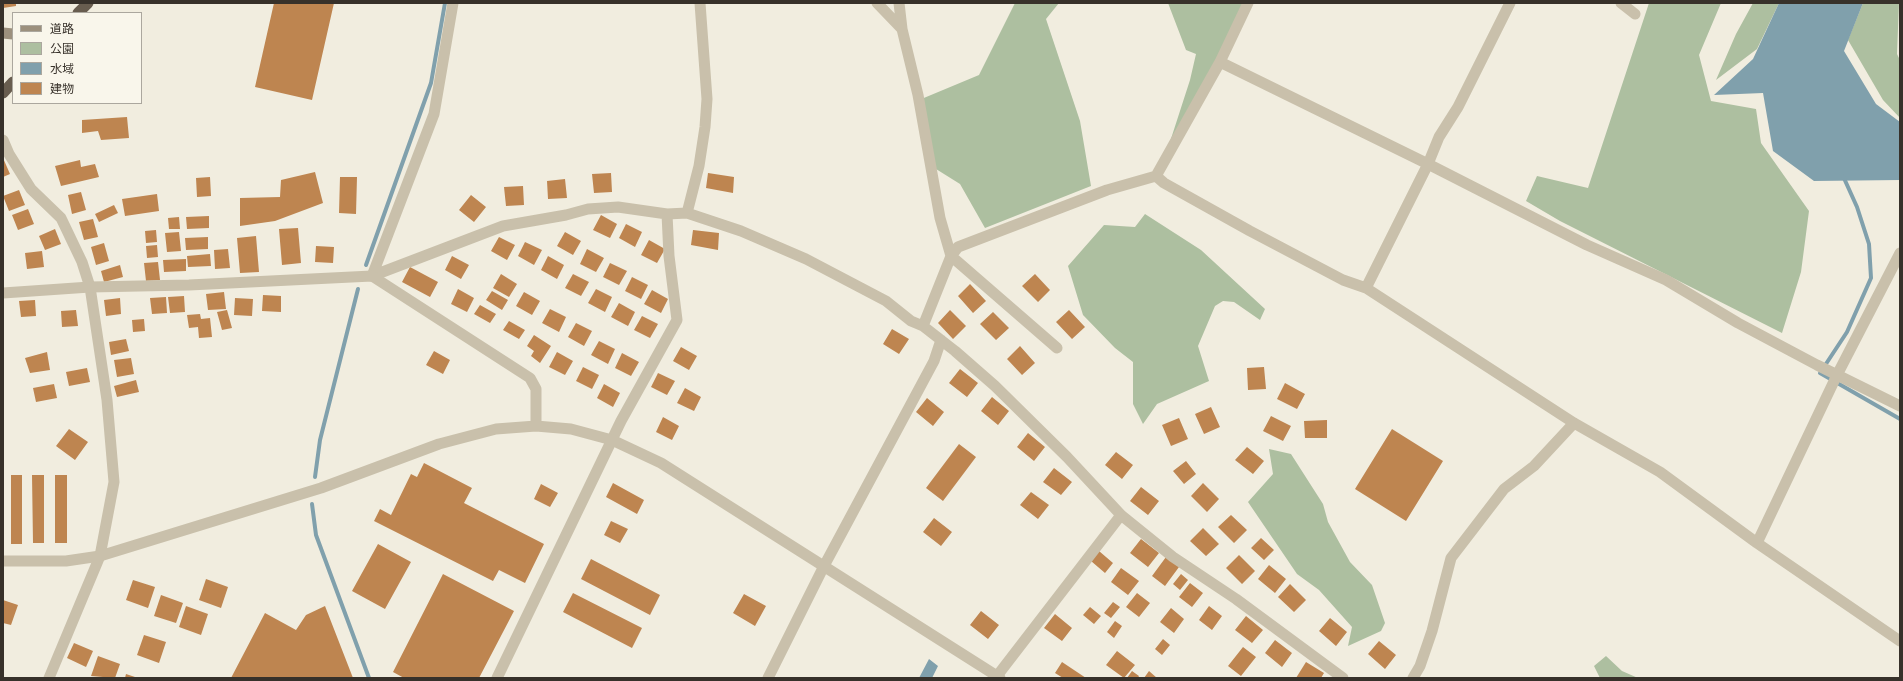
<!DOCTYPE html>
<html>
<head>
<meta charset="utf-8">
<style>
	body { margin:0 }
	#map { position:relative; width:1903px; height:681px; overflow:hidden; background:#f1eddf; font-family:"Open Sans","Noto Sans JP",sans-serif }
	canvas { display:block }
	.frame { position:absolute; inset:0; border:4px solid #37312a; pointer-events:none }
	.legend { position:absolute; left:12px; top:12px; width:130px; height:92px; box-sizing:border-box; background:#f9f6eb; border:1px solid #aba79e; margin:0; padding:5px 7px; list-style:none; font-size:12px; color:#37312a }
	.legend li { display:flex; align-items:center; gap:8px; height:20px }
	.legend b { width:20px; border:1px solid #aba79e }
</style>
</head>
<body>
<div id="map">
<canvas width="1903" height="681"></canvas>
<div class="frame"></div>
<ul class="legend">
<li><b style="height:5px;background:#9c907d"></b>道路</li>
<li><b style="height:11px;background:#adbfa0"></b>公園</li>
<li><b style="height:11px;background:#80a0ac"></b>水域</li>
<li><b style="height:11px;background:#be8550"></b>建物</li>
</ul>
</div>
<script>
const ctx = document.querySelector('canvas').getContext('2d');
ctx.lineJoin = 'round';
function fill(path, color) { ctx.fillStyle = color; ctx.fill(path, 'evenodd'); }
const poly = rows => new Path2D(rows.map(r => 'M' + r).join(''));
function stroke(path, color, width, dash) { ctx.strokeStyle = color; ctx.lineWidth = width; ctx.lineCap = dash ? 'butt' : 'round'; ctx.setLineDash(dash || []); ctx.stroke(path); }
fill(poly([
	[1015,3,1059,3,1046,19,1080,121,1091,186,985,228,960,184,936,169,919,100,979,75],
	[1168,3,1247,3,1168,148,1190,80,1196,54,1186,50],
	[1649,3,1721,3,1699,55,1711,101,1756,109,1761,143,1809,211,1801,272,1782,333,1560,221,1526,201,1537,176,1588,188],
	[1753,3,1779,3,1757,49,1716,80,1736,34],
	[1863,3,1899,3,1897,54,1900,60,1900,118,1883,100,1848,40],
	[1145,214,1201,250,1265,309,1260,320,1234,302,1223,301,1215,306,1198,346,1209,381,1157,404,1143,424,1133,404,1133,362,1115,348,1083,315,1068,266,1104,225,1135,227],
	[1269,449,1291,454,1323,504,1328,522,1350,562,1372,585,1385,623,1381,631,1348,646,1352,627,1319,590,1297,574,1248,502,1273,474],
	[1606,656,1622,671,1638,678,1600,678,1594,666]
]), '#adbfa0');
fill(poly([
	[1779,3,1863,3,1844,51,1876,104,1900,122,1900,180,1814,181,1773,151,1763,93,1714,95,1753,59],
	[929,659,938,666,932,678,919,678]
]), '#80a0ac');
stroke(poly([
	[1843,176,1857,207,1869,244,1871,278,1847,332,1820,373,1900,419],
	[366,265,431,83,445,3],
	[315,477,320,440,358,289],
	[312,504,316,535,369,678]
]), '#80a0ac', 4);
fill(poly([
	[3,3,16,3,16,6,3,8],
	[274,3,334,3,312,100,255,87],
	[127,117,129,138,101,140,98,131,82,133,82,120],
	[3,158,10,174,3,177],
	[80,160,81,167,95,164,99,177,61,186,55,166],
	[315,172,323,203,275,221,240,226,240,198,280,197,281,180],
	[611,173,612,192,594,193,592,174],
	[708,173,734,177,733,193,706,188],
	[210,177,211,196,197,197,196,178],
	[340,177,357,177,356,214,339,213],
	[565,179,567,198,548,199,547,181],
	[523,186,524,205,506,206,504,187],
	[19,190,25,205,9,211,3,196],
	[81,192,86,210,72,214,68,195],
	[157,194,159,211,125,216,122,199],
	[471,195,486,207,474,222,459,210],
	[114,205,118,213,99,222,95,214],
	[28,209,34,224,18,230,12,215],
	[601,215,617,224,610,238,593,230],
	[209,216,209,228,187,229,186,217],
	[179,217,180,229,169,229,168,218],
	[93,219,98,237,84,240,79,222],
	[626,224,642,232,635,247,619,238],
	[298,228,301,263,282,265,279,229],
	[55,229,61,244,45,250,39,236],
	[156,230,157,242,146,243,145,231],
	[693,230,719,233,718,250,691,245],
	[179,232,181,251,167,252,165,233],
	[565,232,581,241,573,255,557,246],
	[256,236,259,272,240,273,237,238],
	[208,237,208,249,186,250,185,238],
	[499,237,515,245,507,260,491,251],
	[649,240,665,249,657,263,641,255],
	[525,242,542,250,534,265,518,256],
	[104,243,109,261,96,265,91,247],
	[157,245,158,257,147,258,146,246],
	[316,246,334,247,333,263,315,262],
	[228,249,230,268,215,269,214,250],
	[587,249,604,258,596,272,580,264],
	[42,251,44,267,27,269,25,253],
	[210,254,211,266,188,267,187,256],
	[452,256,469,265,461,279,445,270],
	[548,256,564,265,557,279,541,270],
	[186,259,186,271,164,272,163,260],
	[158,262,160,280,146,281,144,263],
	[610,263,627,271,619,285,603,277],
	[120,265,123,277,104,282,101,271],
	[410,267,438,282,430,297,402,282],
	[501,274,517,284,509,297,493,288],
	[573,274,589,282,581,296,565,288],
	[1035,274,1050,290,1038,302,1022,286],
	[632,277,648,285,641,299,625,291],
	[970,284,986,301,973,313,958,296],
	[458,289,474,298,467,312,451,304],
	[596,289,612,297,605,312,588,303],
	[652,290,668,299,661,313,644,304],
	[492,291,508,300,502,310,486,300],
	[224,292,226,309,208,310,206,294],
	[524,292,540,301,532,315,516,306],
	[263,295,281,296,281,312,262,311],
	[184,296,185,312,170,313,168,297],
	[166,297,167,313,152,314,150,298],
	[120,298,121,314,106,316,104,300],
	[235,298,253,299,252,316,234,315],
	[35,300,36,316,21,317,19,301],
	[619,303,635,312,628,326,611,317],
	[480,305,496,314,490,323,474,314],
	[550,309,566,317,559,332,542,323],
	[76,310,78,326,62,327,61,311],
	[227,310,232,328,222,330,217,312],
	[950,310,966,326,953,339,938,323],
	[1069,310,1085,327,1072,339,1056,322],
	[993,312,1009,328,996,340,980,324],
	[200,314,201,319,210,318,212,337,199,338,198,327,189,328,187,315],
	[642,316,658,324,650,338,634,330],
	[144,319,145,331,133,332,132,320],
	[509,321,525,330,519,339,503,330],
	[576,323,592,331,584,346,568,337],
	[892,329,909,339,899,354,883,344],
	[534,335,551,346,540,363,531,356,534,351,527,346],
	[126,339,129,351,111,355,109,342],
	[599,341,615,349,608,364,591,355],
	[1020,346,1035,363,1022,375,1007,359],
	[681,347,697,356,689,370,673,361],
	[434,351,450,360,443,374,426,365],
	[47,352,50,370,30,373,25,358],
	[557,352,573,361,565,375,549,367],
	[622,353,639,362,631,376,615,368],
	[131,358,134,374,117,377,114,360],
	[583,367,599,375,592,389,576,381],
	[1264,367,1266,389,1248,390,1247,368],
	[87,368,90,382,69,386,66,372],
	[960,369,978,383,967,397,949,383],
	[658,373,675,381,667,395,651,387],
	[136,380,139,392,117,397,114,386],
	[1285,383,1305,394,1297,409,1277,399],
	[54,384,57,398,36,402,33,388],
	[604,384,620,393,613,407,597,398],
	[685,388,701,397,694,411,677,403],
	[992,397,1009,411,998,425,981,411],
	[927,398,944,412,933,426,916,412],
	[1211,407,1220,427,1204,434,1195,414],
	[1271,416,1291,426,1283,441,1263,431],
	[663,417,679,426,672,440,656,432],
	[1179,418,1188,439,1171,446,1162,425],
	[1327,420,1327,438,1305,438,1304,421],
	[69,429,88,442,75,460,56,446],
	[1392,429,1443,461,1406,521,1355,489],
	[1028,433,1045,447,1034,461,1017,447],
	[959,444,976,457,943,501,926,488],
	[1247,447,1264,461,1253,474,1235,460],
	[1116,452,1133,465,1122,479,1105,465],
	[1186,461,1196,474,1184,484,1173,471],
	[424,463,472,488,464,503,544,544,525,583,499,570,493,581,374,521,380,509,391,515,411,474,417,477],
	[1054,468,1072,482,1061,495,1043,482],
	[11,475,22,475,22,544,11,544],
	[32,475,44,475,44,543,33,543],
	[55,475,67,475,67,543,55,543],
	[613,483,644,500,637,514,606,497],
	[1203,483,1219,499,1207,512,1191,496],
	[541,484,558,493,550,507,534,499],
	[1141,487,1159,501,1148,515,1130,501],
	[1031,492,1049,505,1038,519,1020,505],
	[1231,515,1247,530,1234,543,1218,527],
	[934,518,952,532,941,546,923,532],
	[611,521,628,529,620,543,604,535],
	[1203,528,1219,544,1206,556,1190,541],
	[1261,538,1274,550,1264,560,1251,548],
	[1141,539,1159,553,1148,567,1130,553],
	[378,544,411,562,385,609,352,591],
	[1099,551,1113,563,1105,573,1091,561],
	[1239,555,1255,571,1242,584,1226,568],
	[1166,557,1179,567,1165,586,1152,576],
	[591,559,660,595,650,615,581,579],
	[1269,565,1286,579,1275,593,1258,579],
	[1121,568,1139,581,1128,595,1111,582],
	[443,574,514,611,479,678,404,678,393,672],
	[1181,574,1188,580,1180,590,1173,584],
	[206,579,228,587,221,608,199,600],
	[133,580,155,587,148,608,126,600],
	[1190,583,1203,593,1192,607,1179,597],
	[1290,584,1306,600,1294,612,1278,597],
	[573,593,642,628,632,648,563,612],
	[1137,593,1150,603,1139,617,1126,607],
	[744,594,766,606,755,626,733,613],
	[161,595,183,603,176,623,154,616],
	[3,600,18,605,11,625,3,623],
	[1113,602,1120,607,1111,618,1104,613],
	[186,606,208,614,201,635,179,627],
	[325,606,353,678,231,678,265,613,296,630,306,615],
	[1209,606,1222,616,1212,630,1199,620],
	[1090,607,1101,616,1094,624,1083,615],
	[1171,608,1184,619,1174,633,1160,622],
	[981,611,999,625,988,639,970,625],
	[1055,614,1072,628,1062,641,1044,628],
	[1246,616,1263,630,1252,643,1235,630],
	[1330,618,1347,632,1336,646,1319,631],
	[1115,621,1122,626,1114,638,1107,632],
	[144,635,166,642,159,663,137,655],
	[1163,639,1170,645,1162,655,1155,649],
	[1275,640,1292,653,1282,667,1265,653],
	[1379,641,1396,655,1385,669,1368,654],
	[74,643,93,651,86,667,67,658],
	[1243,647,1256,657,1241,676,1228,666],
	[1117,651,1135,665,1124,678,1106,665],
	[98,656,120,664,115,678,91,676],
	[1062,662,1086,678,1063,678,1055,673],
	[1306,662,1324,673,1321,678,1296,678],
	[1132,671,1139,676,1138,678,1127,678],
	[1149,671,1157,678,1144,678],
	[126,674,138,678,125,678]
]), '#be8550');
stroke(poly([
	[877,3,902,29],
	[899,3,902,29,918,95,940,218,951,256,1057,348],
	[1248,3,1220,62,1156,176,1164,183,1250,231,1343,280,1366,288,1574,423,1660,472,1757,543,1900,641],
	[1621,3,1635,14],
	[1220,62,1428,164,1587,245,1666,280,1738,323,1817,365,1900,406],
	[3,140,9,154,31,189,61,218,82,262,90,287,107,400,114,482,100,556,49,678],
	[687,213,699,166,705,127,707,99,700,3],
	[372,276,503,226,566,215,588,209,618,207,667,214,687,213,741,231,806,259,886,301,911,321,923,326,955,351,995,386,1067,457,1121,515,1173,557,1236,599,1343,678],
	[372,276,434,114,453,3],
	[1366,288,1428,164,1439,137,1458,107,1510,3],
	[923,326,951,256,958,247,1107,190,1156,176],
	[1757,543,1836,377,1900,253],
	[997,676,1121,515],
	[497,678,621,421,677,320,669,256,667,214],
	[768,678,824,566,934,361,941,340],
	[1413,678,1420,666,1432,631,1451,558,1504,489,1534,466,1574,423]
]), '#c9c0ab', 11);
stroke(poly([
	[3,293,90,287,189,285,372,276,530,378,536,389,536,426],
	[3,561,66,561,100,556,321,488,439,444,496,429,536,426,571,429,612,440,661,463,1000,678]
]), '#c9c0ab', 11);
stroke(poly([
	[3,33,13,34]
]), '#9c907d', 11);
stroke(poly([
	[78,13,88,3],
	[3,93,13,82]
]), '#685d4f', 11);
</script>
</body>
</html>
